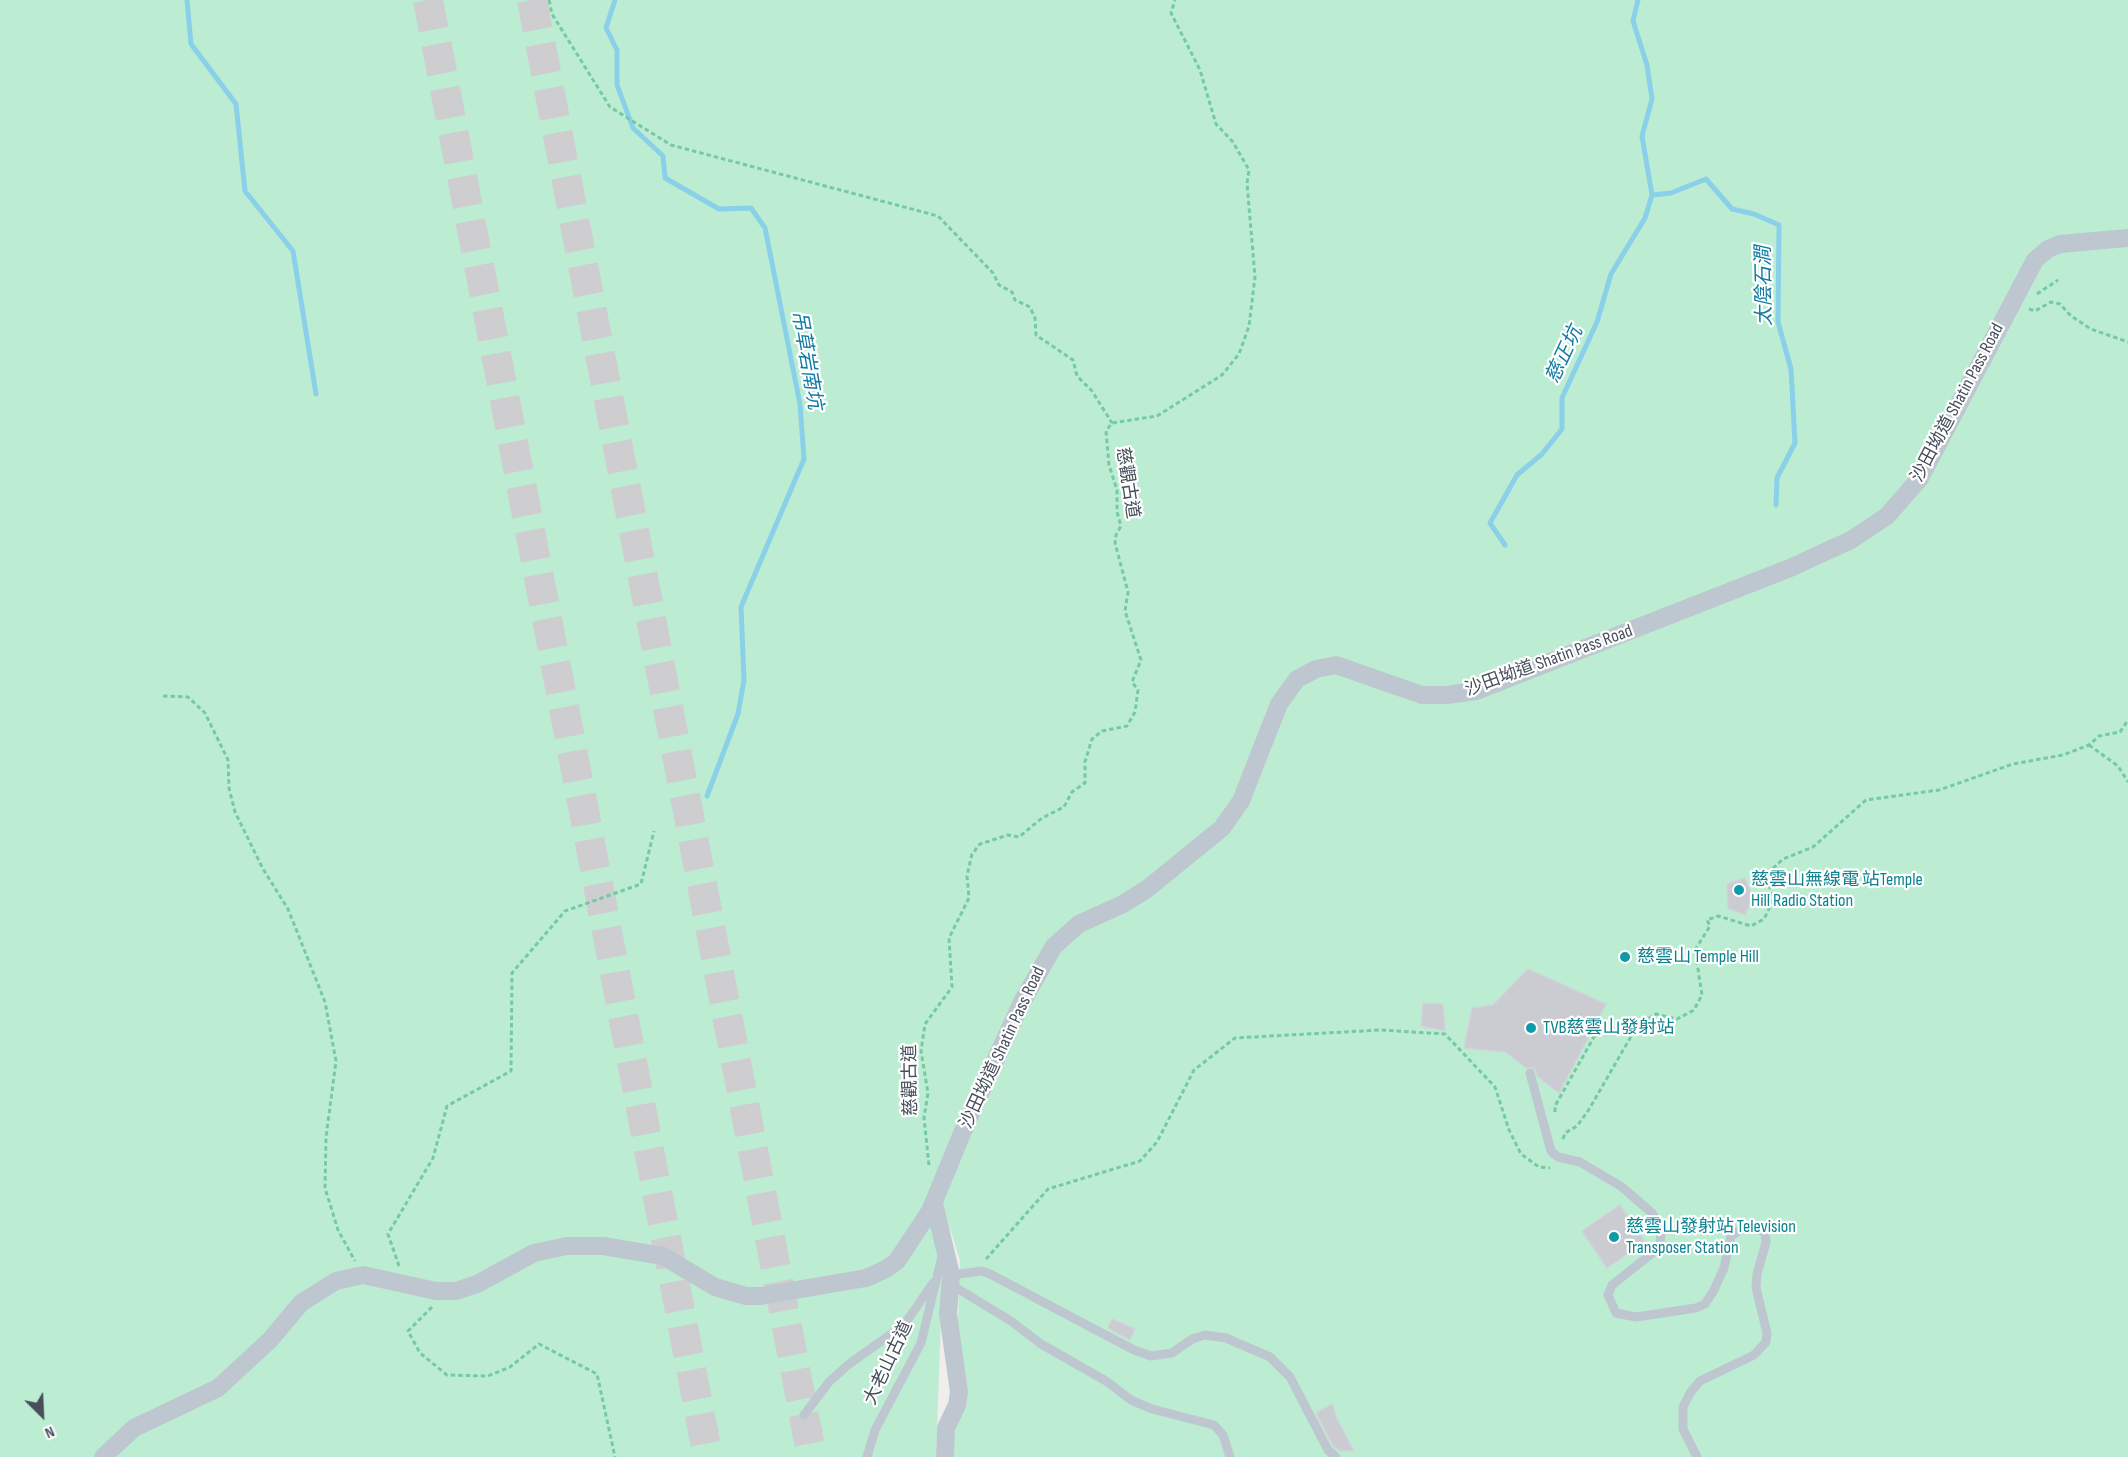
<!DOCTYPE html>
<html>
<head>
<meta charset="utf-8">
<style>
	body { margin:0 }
	#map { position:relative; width:2128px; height:1457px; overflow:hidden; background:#f0eded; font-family:"Sofia Sans Condensed",sans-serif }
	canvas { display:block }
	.north { position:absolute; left:12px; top:1385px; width:60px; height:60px; -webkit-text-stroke:4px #fff; paint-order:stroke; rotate:156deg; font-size:16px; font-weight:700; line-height:24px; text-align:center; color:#464f5a }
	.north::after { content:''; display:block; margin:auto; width:21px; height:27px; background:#464f5a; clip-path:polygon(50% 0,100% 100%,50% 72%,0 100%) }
</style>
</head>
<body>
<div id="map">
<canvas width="2128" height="1457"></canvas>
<div class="north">N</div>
</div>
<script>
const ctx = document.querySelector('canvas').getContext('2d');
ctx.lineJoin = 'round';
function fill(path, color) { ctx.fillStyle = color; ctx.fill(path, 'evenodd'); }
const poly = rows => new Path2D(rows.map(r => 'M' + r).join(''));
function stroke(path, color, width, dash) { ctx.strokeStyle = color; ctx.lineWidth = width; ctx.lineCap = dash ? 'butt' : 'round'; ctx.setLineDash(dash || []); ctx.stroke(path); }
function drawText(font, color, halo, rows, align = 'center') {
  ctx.font = font + ' "Sofia Sans Condensed","Noto Sans TC",sans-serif'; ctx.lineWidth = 4.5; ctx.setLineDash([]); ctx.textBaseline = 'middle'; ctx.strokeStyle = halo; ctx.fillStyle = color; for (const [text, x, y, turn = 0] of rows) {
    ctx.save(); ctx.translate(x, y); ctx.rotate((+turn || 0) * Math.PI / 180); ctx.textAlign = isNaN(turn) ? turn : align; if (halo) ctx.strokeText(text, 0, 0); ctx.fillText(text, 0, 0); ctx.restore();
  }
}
fill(poly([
	[0,0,2128,0,2128,1457,953,1457,960,1261,949,1225,937,1242,943,1262,936,1457,0,1457]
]), '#bcedd2');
stroke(poly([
	[187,0,191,44,236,104,245,191,293,251,316,394],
	[615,0,606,28,617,50,617,85,633,128,663,156,665,178,719,209,751,208,765,228,800,404,804,459,741,607,744,680,738,714,707,796],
	[1638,0,1633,21,1647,65,1652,99,1642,136,1652,195,1671,193,1706,179,1732,209,1754,214,1779,225,1778,322,1791,369,1795,443,1777,478,1776,505],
	[1505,545,1490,523,1517,475,1542,454,1562,429,1562,398,1597,322,1611,274,1645,218,1652,195]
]), '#8ad0e9', 5);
const building = poly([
	[1745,878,1753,897,1745,915,1728,908,1727,884,1745,878],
	[1528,969,1606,1004,1559,1093,1538,1077,1534,1068,1526,1068,1506,1052,1464,1048,1472,1008,1493,1005,1528,969],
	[1423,1003,1443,1004,1445,1031,1421,1026,1423,1003],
	[1620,1205,1645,1242,1607,1268,1582,1231,1620,1205],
	[1112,1319,1135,1329,1130,1340,1108,1328,1112,1319],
	[1332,1404,1338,1421,1354,1451,1340,1451,1333,1446,1316,1413,1332,1404]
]);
fill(building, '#caccd2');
stroke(building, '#d1d3d9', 1.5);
stroke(poly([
	[428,0,708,1457],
	[532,0,812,1457]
]), '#cecdd0', 30, [30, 15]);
stroke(poly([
	[549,0,552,14,610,107,671,145,938,216,993,273,999,285,1012,292,1015,300,1030,307,1035,318,1036,335,1073,360,1077,376,1092,391,1112,423],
	[2037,294,2058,280],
	[2029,309,2035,311,2051,302,2060,304,2071,316,2091,329,2128,342],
	[163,696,188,697,205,713,228,760,229,788,235,812,263,869,288,909,325,1002,336,1061,326,1137,325,1188,338,1230,355,1261],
	[2089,745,2118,766,2128,782],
	[1555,1112,1555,1106,1603,1021],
	[1563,1139,1565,1133,1577,1126,1588,1111,1633,1033,1641,1023,1656,1014,1677,1019,1694,1010,1702,995,1695,950,1710,926,1707,920,1718,916,1751,926,1764,919,1771,905,1769,872,1783,859,1813,847,1866,800,1939,790,2013,764,2063,755,2089,745,2099,736,2120,732,2128,720],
	[929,1165,924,1118,928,1093,921,1051,925,1024,952,987,949,938,969,898,967,876,972,854,980,844,1008,835,1019,837,1042,818,1064,807,1072,792,1085,783,1085,762,1092,739,1102,731,1127,726,1135,712,1138,690,1132,682,1141,660,1125,611,1128,592,1115,543,1116,535,1121,526,1117,512,1117,490,1109,465,1106,431,1112,423,1157,416,1222,375,1239,354,1249,326,1255,277,1247,183,1249,170,1233,142,1216,124,1200,70,1171,13,1175,0],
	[986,1259,1048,1189,1140,1161,1157,1142,1194,1070,1235,1038,1380,1030,1445,1034,1495,1087,1509,1130,1521,1154,1539,1167,1550,1168],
	[399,1266,388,1234,433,1158,447,1106,511,1071,512,973,565,911,641,884,654,831],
	[432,1307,408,1331,420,1353,447,1375,488,1376,510,1367,539,1344,597,1374,615,1457]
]), '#75caa5', 3, [4.5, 3]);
stroke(poly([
	[1530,1073,1551,1151,1558,1157,1580,1162,1622,1187,1652,1213,1661,1229,1660,1245,1655,1251,1612,1285,1608,1295,1616,1313,1636,1317,1696,1308,1705,1304,1714,1290,1724,1268,1731,1236,1743,1228,1754,1227,1765,1233,1766,1242,1757,1274,1756,1288,1767,1333,1766,1342,1754,1355,1700,1381,1690,1393,1683,1407,1683,1429,1697,1457],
	[951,1275,982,1271,992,1275,1134,1350,1151,1356,1172,1353,1192,1339,1205,1335,1226,1338,1270,1357,1290,1377,1328,1450,1336,1457],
	[950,1284,1011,1321,1041,1344,1106,1381,1131,1400,1152,1409,1214,1425,1223,1435,1230,1457],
	[804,1415,829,1382,849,1364,904,1325,933,1283],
	[867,1457,875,1430,921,1343,942,1256]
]), '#bec7cf', 9);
stroke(poly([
	[934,1203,951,1275,948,1314,959,1392,957,1405,946,1428,945,1457],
	[103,1457,134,1428,218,1388,270,1340,301,1303,336,1281,363,1275,436,1291,456,1291,477,1284,534,1253,567,1246,603,1246,663,1256,715,1287,746,1296,761,1296,866,1278,886,1269,897,1261,930,1211,963,1131,1022,1002,1054,946,1079,924,1123,904,1147,889,1222,828,1241,801,1279,704,1297,679,1316,669,1336,665,1422,695,1447,695,1476,691,1790,568,1851,540,1887,516,1920,478,2035,260,2048,249,2060,244,2128,238]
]), '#bec7cf', 18);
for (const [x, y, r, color] of [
	[1739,890,6,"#0f9aa8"],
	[1625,957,6,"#0f9aa8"],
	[1531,1028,6,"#0f9aa8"],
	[1614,1237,6,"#0f9aa8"]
]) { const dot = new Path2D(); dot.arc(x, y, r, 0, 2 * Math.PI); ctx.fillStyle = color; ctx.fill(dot); stroke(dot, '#fff', 2); }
drawText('18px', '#464f5a', '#fff', [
	["沙田坳道 Shatin Pass Road",1958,403,-62],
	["慈觀古道",1127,483,81],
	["沙田坳道 Shatin Pass Road",1549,661,-20],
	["沙田坳道 Shatin Pass Road",1003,1048,-65],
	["慈觀古道",911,1080,-91],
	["大老山古道",889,1363,-65]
]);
drawText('18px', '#0d838f', '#fff', [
	["慈雲山無線電 站Temple",1751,880],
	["Hill Radio Station",1751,901],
	["慈雲山 Temple Hill",1637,957],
	["TVB慈雲山發射站",1543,1028],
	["慈雲山發射站 Television",1626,1227],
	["Transposer Station",1626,1248]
], 'left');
drawText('italic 20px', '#107ca3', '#fff', [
	["太陰石澗",1765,286,-91],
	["慈正坑",1565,355,-65],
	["吊草岩南坑",806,360,80]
]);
</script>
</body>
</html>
